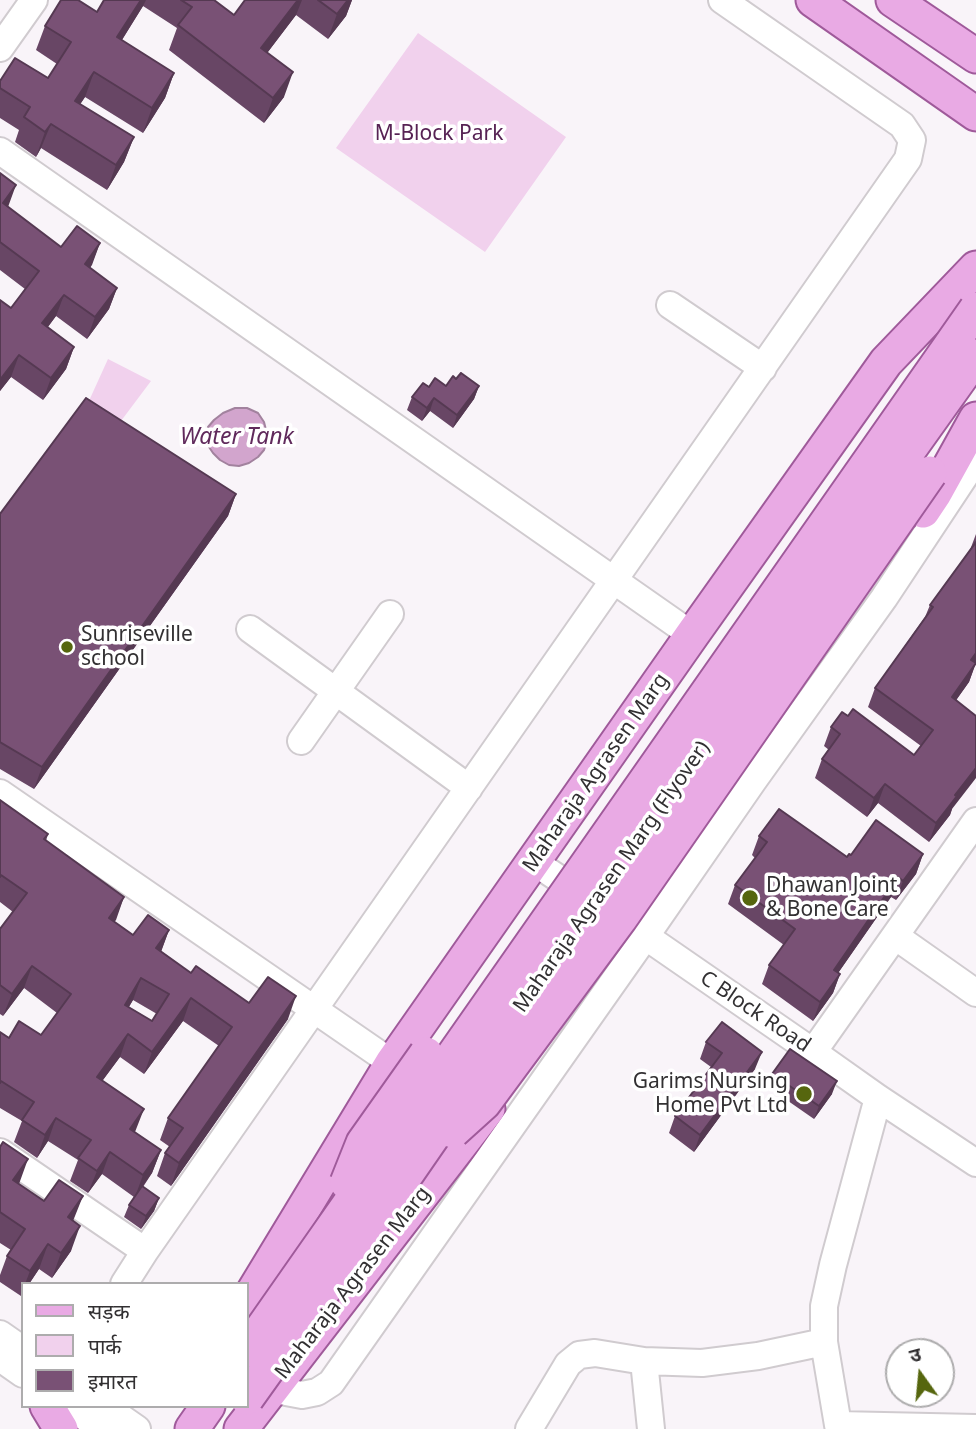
<!DOCTYPE html>
<html>
<head>
<meta charset="utf-8">
<style>
	body { margin:0 }
	#map { position:relative; width:976px; height:1429px; overflow:hidden; background:#f9f4f9; font-family:"Noto Sans","Noto Sans Devanagari",sans-serif }
	canvas { display:block }
	.legend { position:absolute; left:21px; top:1282px; width:228px; height:126px; box-sizing:border-box; background:#fff; border:2px solid #adacad; margin:0; padding:9px 12px; list-style:none; font-size:21px; color:#323032 }
	.legend li { display:flex; align-items:center; gap:14px; height:35px }
	.legend b { width:35px; border:2px solid #adacad }
	.north { position:absolute; left:885px; top:1338px; width:70px; height:70px; box-sizing:border-box; background:#fff; border:2px solid #adacad; border-radius:50%; rotate:345deg; font-size:19px; font-weight:700; line-height:28px; text-align:center; color:#323032 }
	.north::after { content:''; display:block; margin:auto; width:24px; height:32px; background:#56660e; clip-path:polygon(50% 0,100% 100%,50% 72%,0 100%) }
</style>
</head>
<body>
<div id="map">
<canvas width="976" height="1429"></canvas>
<ul class="legend">
<li><b style="height:9px;background:#e9aae4"></b>सड़क</li>
<li><b style="height:19px;background:#f1d1ed"></b>पार्क</li>
<li><b style="height:19px;background:#795175"></b>इमारत</li>
</ul>
<div class="north">उ</div>
</div>
<script>
const ctx = document.querySelector('canvas').getContext('2d');
ctx.lineJoin = 'round';
function fill(path, color) { ctx.fillStyle = color; ctx.fill(path, 'evenodd'); }
const poly = rows => new Path2D(rows.map(r => 'M' + r).join(''));
function stroke(path, color, width, dash) { ctx.strokeStyle = color; ctx.lineWidth = width; ctx.lineCap = dash ? 'butt' : 'round'; ctx.setLineDash(dash || []); ctx.stroke(path); }
function drawText(font, color, halo, rows, align = 'center') {
  ctx.font = font + ' "Noto Sans",sans-serif'; ctx.lineWidth = 7; ctx.setLineDash([]); ctx.textBaseline = 'middle'; ctx.strokeStyle = halo; ctx.fillStyle = color; for (const [text, x, y, turn = 0] of rows) {
    ctx.save(); ctx.translate(x, y); ctx.rotate((+turn || 0) * Math.PI / 180); ctx.textAlign = isNaN(turn) ? turn : align; if (halo) ctx.strokeText(text, 0, 0); ctx.fillText(text, 0, 0); ctx.restore();
  }
}
fill(poly([
	[418,33,566,137,485,252,336,148],
	[108,359,151,381,118,425,88,403]
]), '#f1d1ed');
const water = poly([
	[235,408,247,408,258,413,264,422,268,438,264,450,258,457,249,463,239,466,229,465,220,460,213,453,209,447,207,432,208,427,214,420,223,413,235,408]
]);
fill(water, '#d2a5cd');
stroke(water, '#a2829e', 2);
const minor = poly([
	[0,48,34,0],
	[0,151,692,635],
	[670,305,763,368],
	[250,629,469,788],
	[301,741,390,614],
	[0,793,392,1063],
	[534,862,585,896],
	[632,927,813,1052,878,1098,976,1163],
	[895,936,976,993],
	[813,1052,976,821],
	[878,1098,833,1265,824,1306,824,1342,838,1425,976,1428],
	[0,1152,145,1251],
	[124,1284,145,1251,908,159,912,140,902,125,722,0],
	[0,1334,23,1350],
	[0,1358,23,1374],
	[644,1361,651,1429],
	[270,1389,302,1395,317,1392,331,1383,645,937,753,781,884,598,976,459],
	[69,1406,102,1429],
	[104,1406,137,1429],
	[529,1429,568,1364,579,1355,595,1353,644,1361,702,1363,758,1356,824,1342]
]);
const major = poly([
	[813,0,976,114],
	[893,0,976,56],
	[923,511,935,493,976,419],
	[247,1302,392,1063,692,635,886,362,976,268],
	[47,1406,61,1429],
	[192,1429,208,1406],
	[241,1429,488,1109]
]);
stroke(minor, '#d0cbcf', 30);
stroke(major, '#9f5a9a', 37);
stroke(minor, '#fff', 26);
stroke(major, '#e9aae4', 33);
const majorBridge = poly([
	[453,1131,484,1103,620,919,930,473],
	[347,1183,363,1143,426,1054],
	[247,1350,976,309],
	[247,1398,404,1178,839,548,976,356]
]);
stroke(majorBridge, '#9f5a9a', 37, []);
stroke(majorBridge, '#e9aae4', 33);
fill(poly([
	[104,0,214,0,234,15,245,0,352,0,346,16,328,39,296,15,267,53,284,97,264,123,169,50,177,28,143,6,122,40,174,73,165,98,143,133,85,97,80,104,134,137,124,162,107,190,41,148,36,157,15,142,19,130,0,118,0,81,48,78,57,64,36,50,45,26,97,12],
	[0,173,8,207,61,247,100,243,90,268,117,288,109,309,87,339,56,316,48,327,74,347,66,369,43,400,11,377,0,391,0,300,11,308,25,289,0,270],
	[456,379,479,386,474,399,453,428,430,411,422,421,407,410,412,397,429,387,446,386],
	[236,494,228,516,34,789,0,769,0,514],
	[976,534,976,662,969,682,956,700,952,809,950,815,929,842,878,803,867,817,815,778,822,759,829,750,824,746,831,727,848,716,914,755,921,746,868,707,875,688,925,617,930,605,970,550],
	[0,800,48,834,46,841,124,897,114,922,133,935,169,930,161,951,191,973,249,1003,288,1019,171,1186,157,1176,165,1153,170,1147,160,1140,168,1118,219,1046,183,1021,144,1074,120,1057,102,1081,135,1132,161,1150,152,1173,143,1187,159,1198,154,1211,141,1229,124,1217,129,1205,134,1197,102,1174,88,1193,70,1181,78,1160,48,1141,37,1158,14,1142,22,1121,0,1108,0,1032,9,1038,41,1035,57,1013,24,988,3,1016,0,1014,0,929,13,912,0,902],
	[133,1000,157,1014,152,1021,129,1007],
	[759,836,847,857,851,855,923,854,916,874,896,900,891,897,838,973,840,974,833,993,813,1021,762,984,769,965,784,945,728,904,735,885,755,858,752,855],
	[706,1042,755,1069,694,1152,669,1133,675,1116,711,1067,700,1059],
	[772,1074,832,1094,814,1119,768,1087],
	[0,1147,19,1184,74,1221,71,1251,52,1278,39,1269,29,1284,23,1284,23,1293,21,1296,0,1282,0,1275,7,1256,11,1250,0,1243]
]), '#684665');
fill(poly([
	[141,0,146,0,143,6,108,62,117,37],
	[298,0,302,0,296,15,252,73,261,48],
	[348,0,352,0,346,16,328,39,337,14],
	[94,72,85,97,66,126,75,101],
	[293,72,284,97,264,123,273,98],
	[174,73,165,98,143,133,152,108],
	[51,124,41,148,36,157,45,132],
	[134,137,124,162,107,190,116,165],
	[16,185,8,207,3,203],
	[100,243,92,265,77,286,85,264],
	[117,288,109,309,87,339,95,317],
	[64,295,56,316,34,345,42,323],
	[74,347,66,369,43,400,51,378],
	[19,355,11,377,0,391,0,380],
	[479,386,474,399,453,428,457,415],
	[434,398,430,411,422,421,427,408],
	[236,494,228,516,34,789,42,767],
	[976,653,976,662,964,679,971,660],
	[976,663,969,682,945,716,952,697],
	[976,768,976,778,952,809,950,815,929,842,936,823,955,795],
	[885,784,878,803,867,817,874,798],
	[923,854,916,874,896,900,903,881],
	[898,877,891,897,827,989,834,970],
	[124,897,116,920,100,940,109,918],
	[169,930,161,952,156,948],
	[32,966,24,988,3,1016,12,994],
	[840,974,833,993,813,1021,820,1002],
	[141,978,133,1000,116,1027,125,1005],
	[296,996,288,1019,171,1186,179,1163],
	[191,998,183,1021,144,1074,152,1052],
	[128,1034,120,1057,89,1099,97,1077],
	[762,1052,755,1069,694,1152,700,1135],
	[837,1081,832,1094,814,1119,819,1106],
	[144,1109,135,1132,122,1151,130,1129],
	[56,1118,48,1141,37,1158,45,1135],
	[161,1150,152,1173,135,1197,143,1175],
	[110,1152,102,1174,88,1193,97,1171],
	[28,1159,19,1184,13,1180],
	[83,1196,73,1221,68,1217],
	[159,1198,154,1211,141,1229,146,1216],
	[80,1226,71,1251,52,1278,61,1253],
	[48,1244,39,1269,29,1284,25,1284,30,1271]
]), '#553952');
const building = poly([
	[61,0,78,0,97,12,104,0,141,0,117,37,174,73,152,108,94,72,75,101,134,137,116,165,51,124,45,132,24,117,30,107,0,88,0,81,15,58,48,78,71,42,45,26,61,0],
	[181,0,214,0,234,15,245,0,298,0,261,48,293,72,273,98,178,25,192,7,181,0],
	[318,0,348,0,337,14,318,0],
	[0,173,16,185,3,203,61,247,77,226,100,243,85,264,117,288,95,317,64,295,42,323,74,347,51,378,19,355,0,380,0,300,11,308,39,271,0,242,0,173],
	[461,373,479,386,457,415,434,398,427,408,412,397,423,383,429,387,435,378,446,386,453,376,456,379,461,373],
	[86,398,236,494,42,767,0,742,0,514,86,398],
	[976,542,976,653,971,660,976,663,952,697,976,716,976,768,955,795,957,796,936,823,885,784,874,798,822,759,840,734,831,727,842,712,848,716,853,709,914,755,933,730,875,688,933,607,930,605,976,542],
	[0,800,48,834,44,839,124,897,109,918,133,935,148,915,169,930,156,948,191,973,196,966,249,1003,268,977,296,996,179,1163,165,1153,183,1128,168,1118,232,1027,191,998,152,1052,128,1034,97,1077,144,1109,130,1129,161,1150,143,1175,110,1152,97,1171,78,1158,91,1140,56,1118,45,1135,22,1120,34,1102,1,1081,0,1083,0,1032,9,1038,19,1021,41,1035,71,994,32,966,12,994,0,985,0,929,27,893,1,875,0,877,0,800],
	[141,978,169,994,152,1021,125,1005,141,978],
	[779,809,847,857,849,854,851,855,876,820,923,854,903,881,898,877,834,970,840,974,820,1002,769,965,795,929,735,885,767,842,759,836,779,809],
	[722,1022,762,1052,700,1135,675,1116,722,1053,706,1042,722,1022],
	[790,1049,837,1081,819,1106,772,1074,790,1049],
	[3,1142,28,1159,13,1180,44,1201,59,1180,83,1196,68,1217,80,1226,61,1253,48,1244,30,1271,7,1256,25,1229,0,1212,0,1147,3,1142],
	[142,1186,159,1198,146,1216,129,1205,142,1186]
]);
fill(building, '#795175');
stroke(building, '#553952', 2);
for (const [x, y, r, color] of [
	[67,647,7,"#56660e"],
	[750,898,9,"#56660e"],
	[804,1094,9,"#56660e"]
]) { const dot = new Path2D(); dot.arc(x, y, r, 0, 2 * Math.PI); ctx.fillStyle = color; ctx.fill(dot); stroke(dot, '#fff', 2.5); }
drawText('21px', '#572254', '#fff', [
	["M-Block Park",439,134]
]);
drawText('21px', '#323032', '#fff', [
	["Sunriseville",81,635],
	["school",81,659],
	["Dhawan Joint",766,886],
	["& Bone Care",766,910],
	["Garims Nursing",788,1082,"right"],
	["Home Pvt Ltd",788,1106,"right"]
], 'left');
drawText('21px', '#323032', '#fff', [
	["Maharaja Agrasen Marg",596,773,-55],
	["Maharaja Agrasen Marg (Flyover)",612,877,-55],
	["C Block Road",755,1012,34],
	["Maharaja Agrasen Marg",353,1283,-52]
]);
drawText('italic 23px', '#602a5c', '#fff', [
	["Water Tank",237,437]
]);
</script>
</body>
</html>
